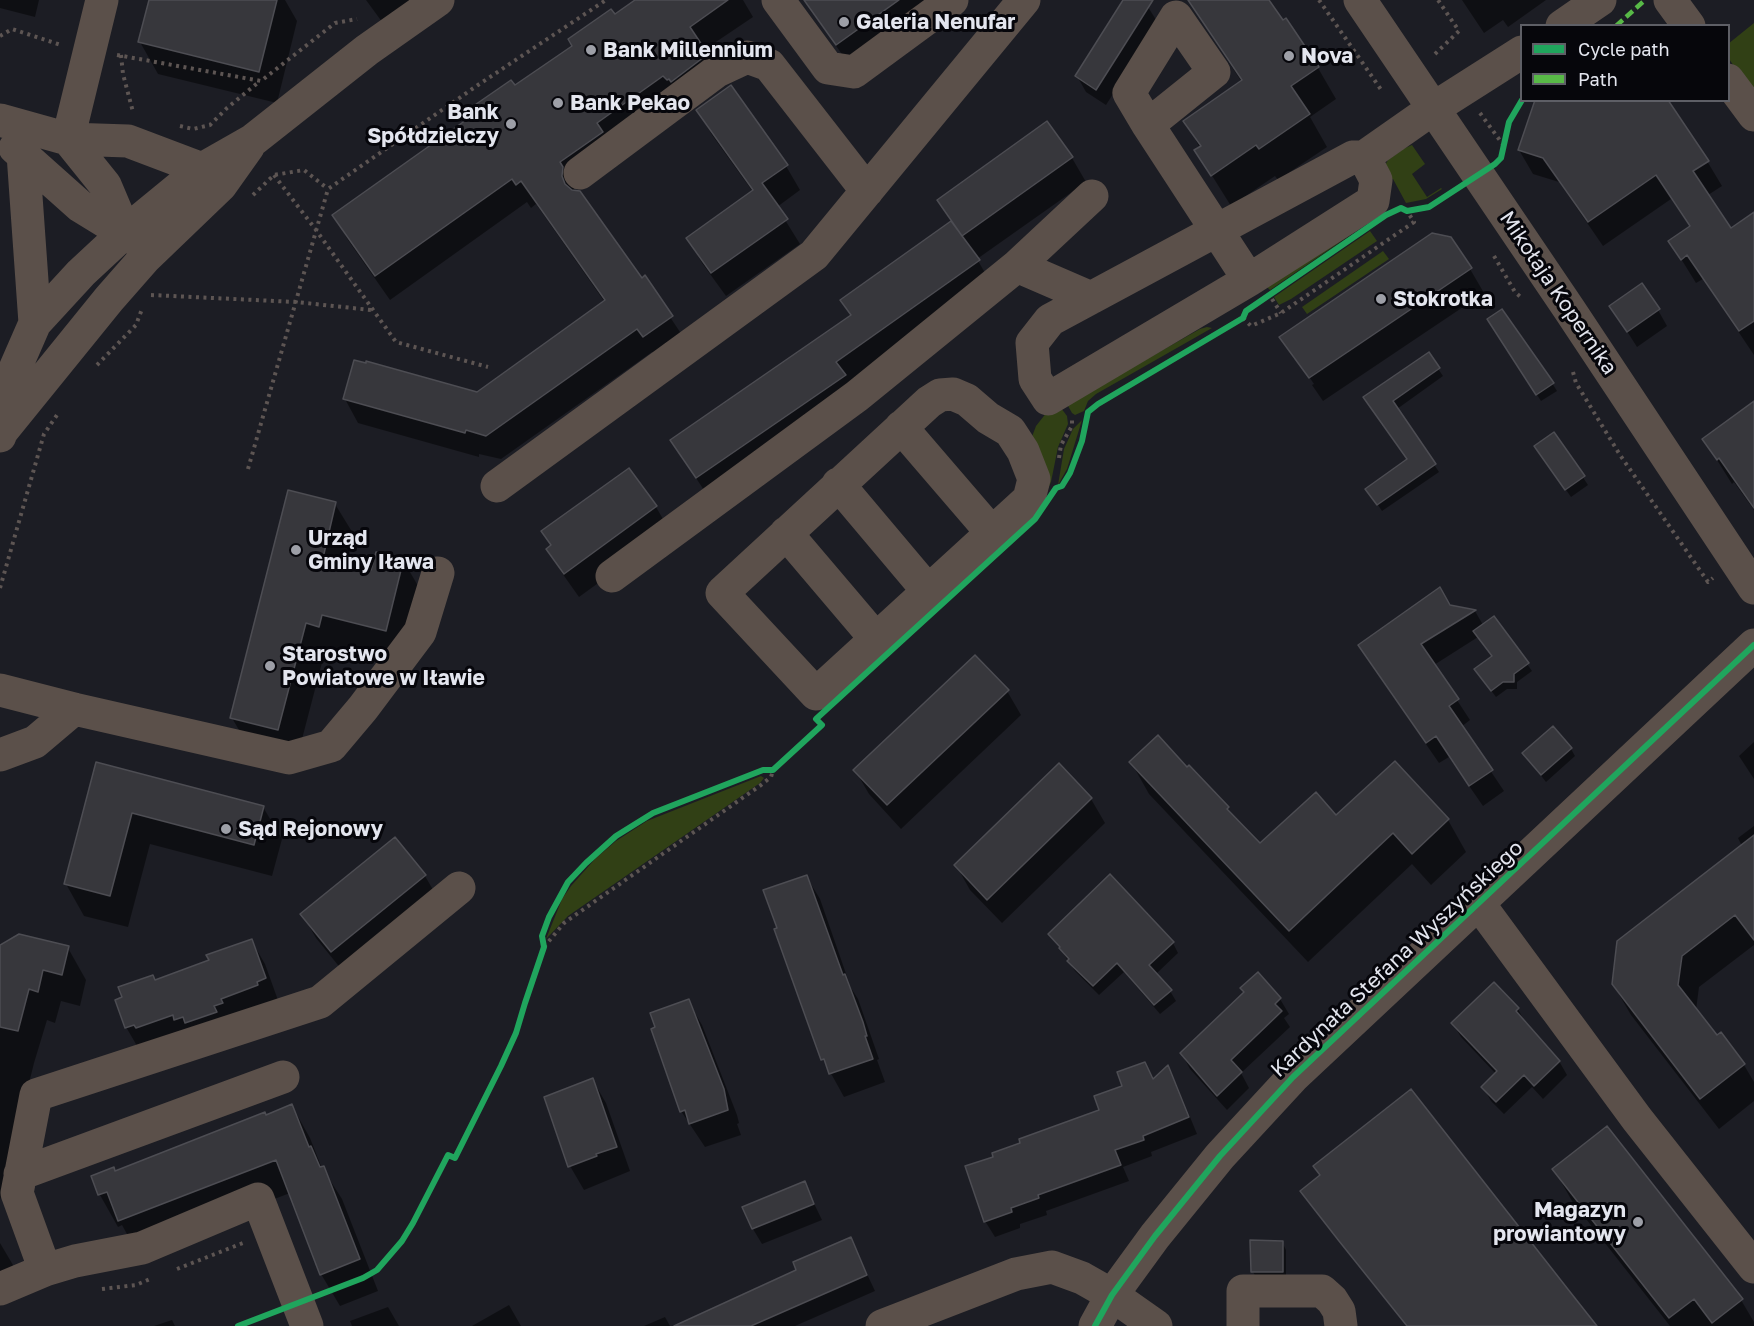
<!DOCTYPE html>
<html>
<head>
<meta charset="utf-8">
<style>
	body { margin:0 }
	#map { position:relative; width:1754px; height:1326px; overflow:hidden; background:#1c1d24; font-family:"Golos Text",sans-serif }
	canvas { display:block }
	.legend { position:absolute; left:1520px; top:24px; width:210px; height:78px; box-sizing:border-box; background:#06060b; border:2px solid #5e5f66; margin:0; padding:8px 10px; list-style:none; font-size:18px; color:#e3e5ee }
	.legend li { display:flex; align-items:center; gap:12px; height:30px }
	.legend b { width:30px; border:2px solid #5e5f66 }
</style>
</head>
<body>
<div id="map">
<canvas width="1754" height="1326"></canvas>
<ul class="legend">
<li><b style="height:8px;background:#20a55d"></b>Cycle path</li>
<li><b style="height:8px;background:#58b947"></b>Path</li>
</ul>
</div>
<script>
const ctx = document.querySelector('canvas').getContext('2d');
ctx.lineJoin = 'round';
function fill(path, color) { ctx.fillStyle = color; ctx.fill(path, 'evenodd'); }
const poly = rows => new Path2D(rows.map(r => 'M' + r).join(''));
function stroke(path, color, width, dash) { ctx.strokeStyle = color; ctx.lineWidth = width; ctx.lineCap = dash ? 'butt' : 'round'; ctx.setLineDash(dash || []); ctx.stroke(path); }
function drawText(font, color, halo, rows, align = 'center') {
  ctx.font = font + ' "Golos Text",sans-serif'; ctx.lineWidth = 6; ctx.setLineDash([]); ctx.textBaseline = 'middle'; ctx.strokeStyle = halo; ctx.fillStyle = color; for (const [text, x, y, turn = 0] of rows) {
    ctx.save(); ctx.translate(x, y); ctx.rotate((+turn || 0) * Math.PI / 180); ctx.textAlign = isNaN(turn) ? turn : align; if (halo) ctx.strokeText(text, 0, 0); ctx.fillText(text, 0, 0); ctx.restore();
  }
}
fill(poly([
	[1754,23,1754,95,1729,59,1728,44],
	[1412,145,1425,164,1412,174,1427,197,1441,188,1442,189,1426,199,1406,203,1393,179,1386,182,1385,165,1388,160,1403,149],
	[1365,225,1270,290,1266,286],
	[1370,231,1377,241,1291,299,1279,305,1274,297],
	[1383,251,1389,259,1307,314,1302,307],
	[1207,327,1212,328,1096,394,1088,401,1084,411,1075,415,1072,413,1067,404,1200,329],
	[1061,408,1067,416,1068,424,1058,447,1051,482,1048,489,1030,442,1036,426,1047,412],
	[1082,420,1067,469,1058,485,1064,449,1073,429],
	[761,776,764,778,760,783,568,916,546,939,562,899,571,886,595,859,616,841,647,821]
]), '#314015');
fill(poly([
	[0,0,39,0,35,17,0,8],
	[150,0,285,0,297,21,277,103,158,74,140,42],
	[366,0,410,0,388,30],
	[638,0,743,0,753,17,704,50,721,79,573,187,641,280,644,278,686,341,658,361,652,352,501,459,479,454,479,457,358,423,345,399,477,393,604,301,536,204,531,208,527,202,390,300,348,240,334,216],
	[804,0,931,0,846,60],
	[1125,0,1137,0,1148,7,1158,23,1106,105,1086,92,1077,76],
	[1188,0,1268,0,1318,68,1336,99,1310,117,1327,147,1278,180,1275,176,1231,206,1196,150,1200,148,1185,121,1241,81],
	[1462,0,1546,0,1508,27,1503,20,1484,33],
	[698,111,786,166,800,190,777,207,800,244,726,296,702,263,688,239,753,192,712,135],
	[1047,123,1072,158,1086,182,977,259,992,285,711,501,672,441,852,316,951,222,939,200],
	[1519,150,1707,161,1722,186,1708,195,1730,230,1754,214,1754,355,1703,279,1696,283,1670,241,1690,227,1671,199,1603,246,1559,182,1533,174],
	[1470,269,1484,293,1323,401,1312,385,1314,384,1297,359,1294,359,1281,337],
	[1611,306,1658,310,1667,326,1637,347],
	[1493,327,1552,383,1557,391,1541,401],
	[1428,354,1443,376,1397,409,1439,472,1382,511,1372,496,1408,460,1369,405],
	[1754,403,1754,510,1734,482,1732,484,1704,439],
	[1554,434,1588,485,1571,497,1541,454],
	[629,470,656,507,670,531,579,597,562,573,548,549,552,547,543,531],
	[335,504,354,535,346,565,372,572,403,560,421,591,403,662,340,647,337,658,324,655,296,762,250,749,232,718],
	[1449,606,1475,611,1483,625,1527,664,1532,671,1517,682,1517,689,1507,689,1496,697,1481,677,1493,657,1478,637,1434,665,1470,720,1461,727,1504,791,1483,806,1449,757,1439,763,1372,666,1360,645],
	[1007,691,1021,715,901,829,869,794,855,770],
	[1754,742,1754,779,1739,756],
	[1571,749,1575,756,1546,782,1524,754],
	[1131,762,1227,807,1233,818,1259,846,1336,817,1448,820,1466,852,1431,885,1412,864,1308,962,1149,794],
	[97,764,263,807,282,839,272,876,150,844,128,927,84,916,66,884],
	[1091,799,1105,823,1002,923,970,890,956,865],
	[1754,826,1754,945,1699,987,1696,1010,1717,1038,1721,1034,1744,1065,1754,1082,1754,1101,1719,1129,1631,1015,1613,984,1742,846,1738,838],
	[394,839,425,876,439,900,346,975,316,938,302,914],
	[806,876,820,899,851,988,858,999,879,1059,877,1060,885,1082,844,1097,823,1059],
	[1050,934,1173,943,1178,953,1156,974,1170,991,1176,1001,1160,1014,1124,972,1099,995,1075,971],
	[251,940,265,964,279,1003,140,1051,126,1027,155,982,211,961],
	[0,947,68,948,86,980,80,1006,61,1001,55,1023,47,1020,34,1063,0,1200],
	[1280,999,1289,1014,1284,1018,1290,1027,1241,1073,1249,1088,1227,1110,1190,1069,1182,1054],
	[688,1001,702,1025,737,1115,739,1123,737,1124,741,1135,705,1147,681,1111],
	[1518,1009,1525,1022,1559,1061,1567,1075,1543,1099,1532,1087,1504,1114,1491,1101,1483,1087,1496,1074,1461,1037,1453,1024],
	[1145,1064,1154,1080,1167,1067,1176,1083,1197,1134,1151,1152,1152,1156,1123,1167,1129,1181,1046,1211,1047,1215,1020,1224,1020,1228,995,1237,985,1221,995,1158,1101,1111],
	[592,1079,606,1103,630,1171,584,1190,570,1166],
	[292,1106,310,1138,321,1166,342,1199,378,1291,340,1306,321,1274,290,1193,137,1252,122,1225,118,1227,100,1195,93,1176,115,1172],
	[1554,1169,1741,1300,1754,1322,1754,1326,1670,1326,1572,1201],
	[804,1183,822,1220,762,1244,753,1229],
	[850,1238,875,1291,795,1326,678,1326,798,1270],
	[1282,1242,1286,1250,1286,1279,1257,1279,1253,1272],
	[0,1243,13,1265,6,1291,0,1289],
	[509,1305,521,1326,472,1326],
	[388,1307,399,1326,352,1326,350,1321],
	[665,1317,670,1326,644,1326],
	[172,1320,175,1326,154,1326]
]), '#0007');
const building = poly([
	[149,0,277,0,259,72,138,42,149,0],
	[635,0,728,0,690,27,708,54,671,82,669,79,667,80,663,76,597,123,603,132,560,162,563,167,562,176,565,184,572,190,580,191,642,278,645,275,673,316,643,337,637,329,486,436,466,430,465,433,343,399,354,360,366,363,366,361,477,392,605,300,521,181,516,185,512,179,375,276,332,215,473,115,469,109,511,80,515,85,572,46,568,39,611,9,615,14,635,0],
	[804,0,899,0,836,45,804,0],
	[1123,0,1153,0,1096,90,1075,76,1123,0],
	[1188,0,1269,0,1283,20,1286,18,1319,67,1291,86,1310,114,1259,149,1256,145,1211,176,1194,150,1201,146,1183,121,1242,80,1188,0],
	[731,85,788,165,762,183,788,219,711,273,686,238,753,190,696,110,731,85],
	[1535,100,1668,100,1709,161,1693,171,1731,228,1754,212,1754,321,1739,331,1687,255,1681,260,1668,241,1690,226,1656,175,1588,222,1543,158,1518,150,1535,100],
	[1047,121,1073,157,962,236,937,200,1047,121],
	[951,221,980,260,836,362,846,375,696,478,670,440,851,315,840,300,951,221],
	[1432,233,1451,237,1472,268,1309,378,1279,337,1432,233],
	[1642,283,1660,309,1627,332,1609,306,1642,283],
	[1502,309,1554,383,1536,395,1487,319,1502,309],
	[1429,352,1440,368,1393,401,1436,464,1377,505,1365,489,1407,459,1363,397,1429,352],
	[1754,401,1754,508,1719,458,1717,460,1702,439,1754,401],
	[1554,432,1585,476,1565,490,1534,446,1554,432],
	[629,468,657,506,564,574,546,549,551,545,541,531,629,468],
	[288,490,336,502,323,558,371,570,376,552,404,558,386,631,322,615,319,627,306,623,278,730,230,718,288,490],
	[1440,587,1450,605,1476,610,1421,644,1459,699,1449,706,1493,770,1469,786,1436,736,1426,743,1358,645,1440,587],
	[1494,616,1529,663,1514,674,1514,682,1503,682,1491,691,1474,669,1492,656,1473,631,1494,616],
	[975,655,1009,690,887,805,853,770,975,655],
	[1553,726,1572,748,1541,775,1522,753,1553,726],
	[1158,735,1187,767,1189,765,1229,807,1227,809,1260,843,1316,792,1336,815,1395,761,1449,819,1412,854,1393,833,1289,931,1129,762,1158,735],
	[96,762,264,806,254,845,132,813,110,896,64,884,96,762],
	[1059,763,1092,798,987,900,954,865,1059,763],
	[1754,835,1754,940,1735,915,1682,956,1678,985,1717,1035,1721,1032,1745,1064,1700,1099,1612,984,1617,941,1754,835],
	[395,837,426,875,331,952,300,914,395,837],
	[1110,874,1174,942,1149,965,1172,990,1154,1005,1117,963,1093,986,1067,961,1069,959,1059,948,1060,947,1048,934,1110,874],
	[807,875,843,975,845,974,863,1022,867,1036,865,1036,873,1059,829,1074,824,1059,821,1060,774,929,777,928,763,890,807,875],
	[19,934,69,946,62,975,43,970,38,992,29,989,18,1031,0,1027,0,945,19,934],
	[252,939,266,978,257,982,258,985,221,999,223,1003,214,1006,217,1012,185,1023,183,1017,174,1020,173,1015,136,1028,134,1025,125,1028,115,1000,122,997,118,987,153,975,155,980,209,960,206,955,252,939],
	[1258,972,1281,998,1275,1004,1282,1011,1231,1060,1242,1072,1217,1096,1180,1053,1244,992,1240,988,1258,972],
	[1494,982,1519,1008,1516,1011,1560,1061,1534,1086,1524,1075,1496,1102,1481,1087,1497,1071,1451,1023,1494,982],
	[689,999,724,1089,728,1110,689,1124,685,1110,680,1112,651,1029,655,1027,650,1013,689,999],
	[1145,1062,1153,1079,1168,1065,1189,1117,1143,1136,1144,1140,1115,1150,1121,1165,1038,1195,1039,1198,1011,1208,1012,1212,984,1222,965,1166,993,1157,992,1153,1020,1143,1019,1139,1099,1110,1094,1096,1122,1086,1117,1072,1145,1062],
	[593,1078,617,1147,596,1154,597,1156,568,1167,544,1097,593,1078],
	[1411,1089,1567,1288,1597,1326,1407,1326,1339,1241,1300,1191,1320,1175,1313,1166,1411,1089],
	[292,1104,309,1147,311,1146,320,1167,324,1166,360,1259,320,1275,276,1160,118,1221,107,1192,98,1195,91,1176,114,1167,115,1171,265,1112,266,1115,292,1104],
	[1607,1126,1743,1299,1712,1323,1694,1299,1669,1318,1552,1169,1607,1126],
	[805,1181,814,1204,752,1229,742,1207,805,1181],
	[851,1237,867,1275,751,1326,674,1326,796,1270,793,1262,851,1237],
	[1250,1240,1283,1241,1283,1272,1251,1272,1250,1240]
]);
fill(building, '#37373c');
stroke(building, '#4d4d53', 1.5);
stroke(poly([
	[1319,0,1382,91],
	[0,36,12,29,61,45],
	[1435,54,1459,31,1438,0],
	[117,55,261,81,335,23,357,19],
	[121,55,123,74,133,112],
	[1480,113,1504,146],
	[180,126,193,129,210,125,227,108,260,81],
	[274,175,316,230,396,342,488,367],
	[253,195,274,175,304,170,328,189],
	[1494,256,1515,292,1523,299],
	[151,295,296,302,371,310],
	[1272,299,1281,313],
	[1243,318,1251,326,1281,313,1414,222,1407,211],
	[97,365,136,325,142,309],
	[1573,372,1576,383,1620,455,1708,582,1713,578],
	[1059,458,1061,445,1072,426,1072,418],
	[248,469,328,189,478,85,606,0],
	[0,588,44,434,57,415],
	[544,947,564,923,574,916,761,785,771,777,773,770],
	[177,1269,243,1243],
	[102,1289,136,1285,150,1279]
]), '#5d5553', 4, [3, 4.5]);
stroke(poly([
	[778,0,828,68,854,72,952,0],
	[1360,0,1569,309,1754,588],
	[1670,0,1689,26],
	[1562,26,1600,0],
	[1728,80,1754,115],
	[0,120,68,139,128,141,202,169],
	[1148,125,1129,93,1176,17,1214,72,1148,125,1249,280],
	[68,139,105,185,127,237],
	[68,139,102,0],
	[15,148,80,206,124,233],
	[23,154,35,323],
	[1353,157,1364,157,1376,180,1373,201,1249,280,1048,399,1035,379,1032,343,1050,320,1353,157],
	[1364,157,1434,108,1522,52],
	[580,173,717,71,747,57,769,65,867,191],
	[1017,266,1092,196],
	[953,394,967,400,988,418,1010,431,1023,451,1034,479,1029,499,816,694,722,593,929,402,940,395,953,394],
	[901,427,993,534],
	[2,431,109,299,145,258,221,185,248,147],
	[0,436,5,392,35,323,81,273,124,233,202,169,253,140,367,50,438,0],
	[838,484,929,592],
	[497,486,814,255,1024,0],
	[786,533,876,639],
	[612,576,857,396,1017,266,1091,298],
	[0,690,74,709,289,758,331,746,363,708,420,632,438,573],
	[0,755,35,742,74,709],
	[1479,904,1637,1119,1754,1267],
	[20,1174,283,1077],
	[45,1270,17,1193,36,1095,320,1002,459,888],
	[0,1289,45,1270,75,1261,142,1248,258,1199,307,1326],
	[882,1326,1016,1274,1052,1267,1082,1278,1112,1295,1156,1326],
	[1095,1326,1112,1295,1155,1236,1220,1156,1293,1077,1754,645],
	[1243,1326,1243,1291,1322,1291,1332,1300,1339,1311,1341,1326]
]), '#5b504a', 33);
stroke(poly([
	[1616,26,1645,0]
]), '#58b947', 4.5, [9, 4.5]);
stroke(poly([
	[238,1326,363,1278,377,1270,402,1241,413,1223,448,1155,455,1158,501,1066,516,1033,525,1003,544,947,542,936,549,917,568,882,586,863,616,836,653,813,763,770,773,770,822,725,816,719,1035,519,1056,488,1062,486,1070,473,1082,441,1088,412,1098,404,1243,318,1246,311,1386,215,1401,208,1407,211,1429,207,1495,164,1501,158,1509,122,1522,100],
	[1095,1326,1112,1295,1155,1236,1220,1156,1293,1077,1754,645]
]), '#20a55d', 6);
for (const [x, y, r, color] of [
	[844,22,6,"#9d9fa7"],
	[591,50,6,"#9d9fa7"],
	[1289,56,6,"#9d9fa7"],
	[558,103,6,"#9d9fa7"],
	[511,124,6,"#9d9fa7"],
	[1381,299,6,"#9d9fa7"],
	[296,550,6,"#9d9fa7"],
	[270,666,6,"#9d9fa7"],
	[226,829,6,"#9d9fa7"],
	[1638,1222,6,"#9d9fa7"]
]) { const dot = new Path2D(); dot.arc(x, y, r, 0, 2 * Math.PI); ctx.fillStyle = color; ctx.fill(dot); stroke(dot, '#06060b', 2); }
drawText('bold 21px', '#e3e5ee', '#06060b', [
	["Galeria Nenufar",856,22],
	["Bank Millennium",603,50],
	["Nova",1301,56],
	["Bank Pekao",570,103],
	["Bank",499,112,"right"],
	["Spółdzielczy",499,136,"right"],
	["Stokrotka",1393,299],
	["Urząd",308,538],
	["Gminy Iława",308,562],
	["Starostwo",282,654],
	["Powiatowe w Iławie",282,678],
	["Sąd Rejonowy",238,829],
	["Magazyn",1626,1210,"right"],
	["prowiantowy",1626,1234,"right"]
], 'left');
drawText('21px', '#e3e5ee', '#06060b', [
	["Mikołaja Kopernika",1558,293,56],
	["Kardynała Stefana Wyszyńskiego",1397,959,-43]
]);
</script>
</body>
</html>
